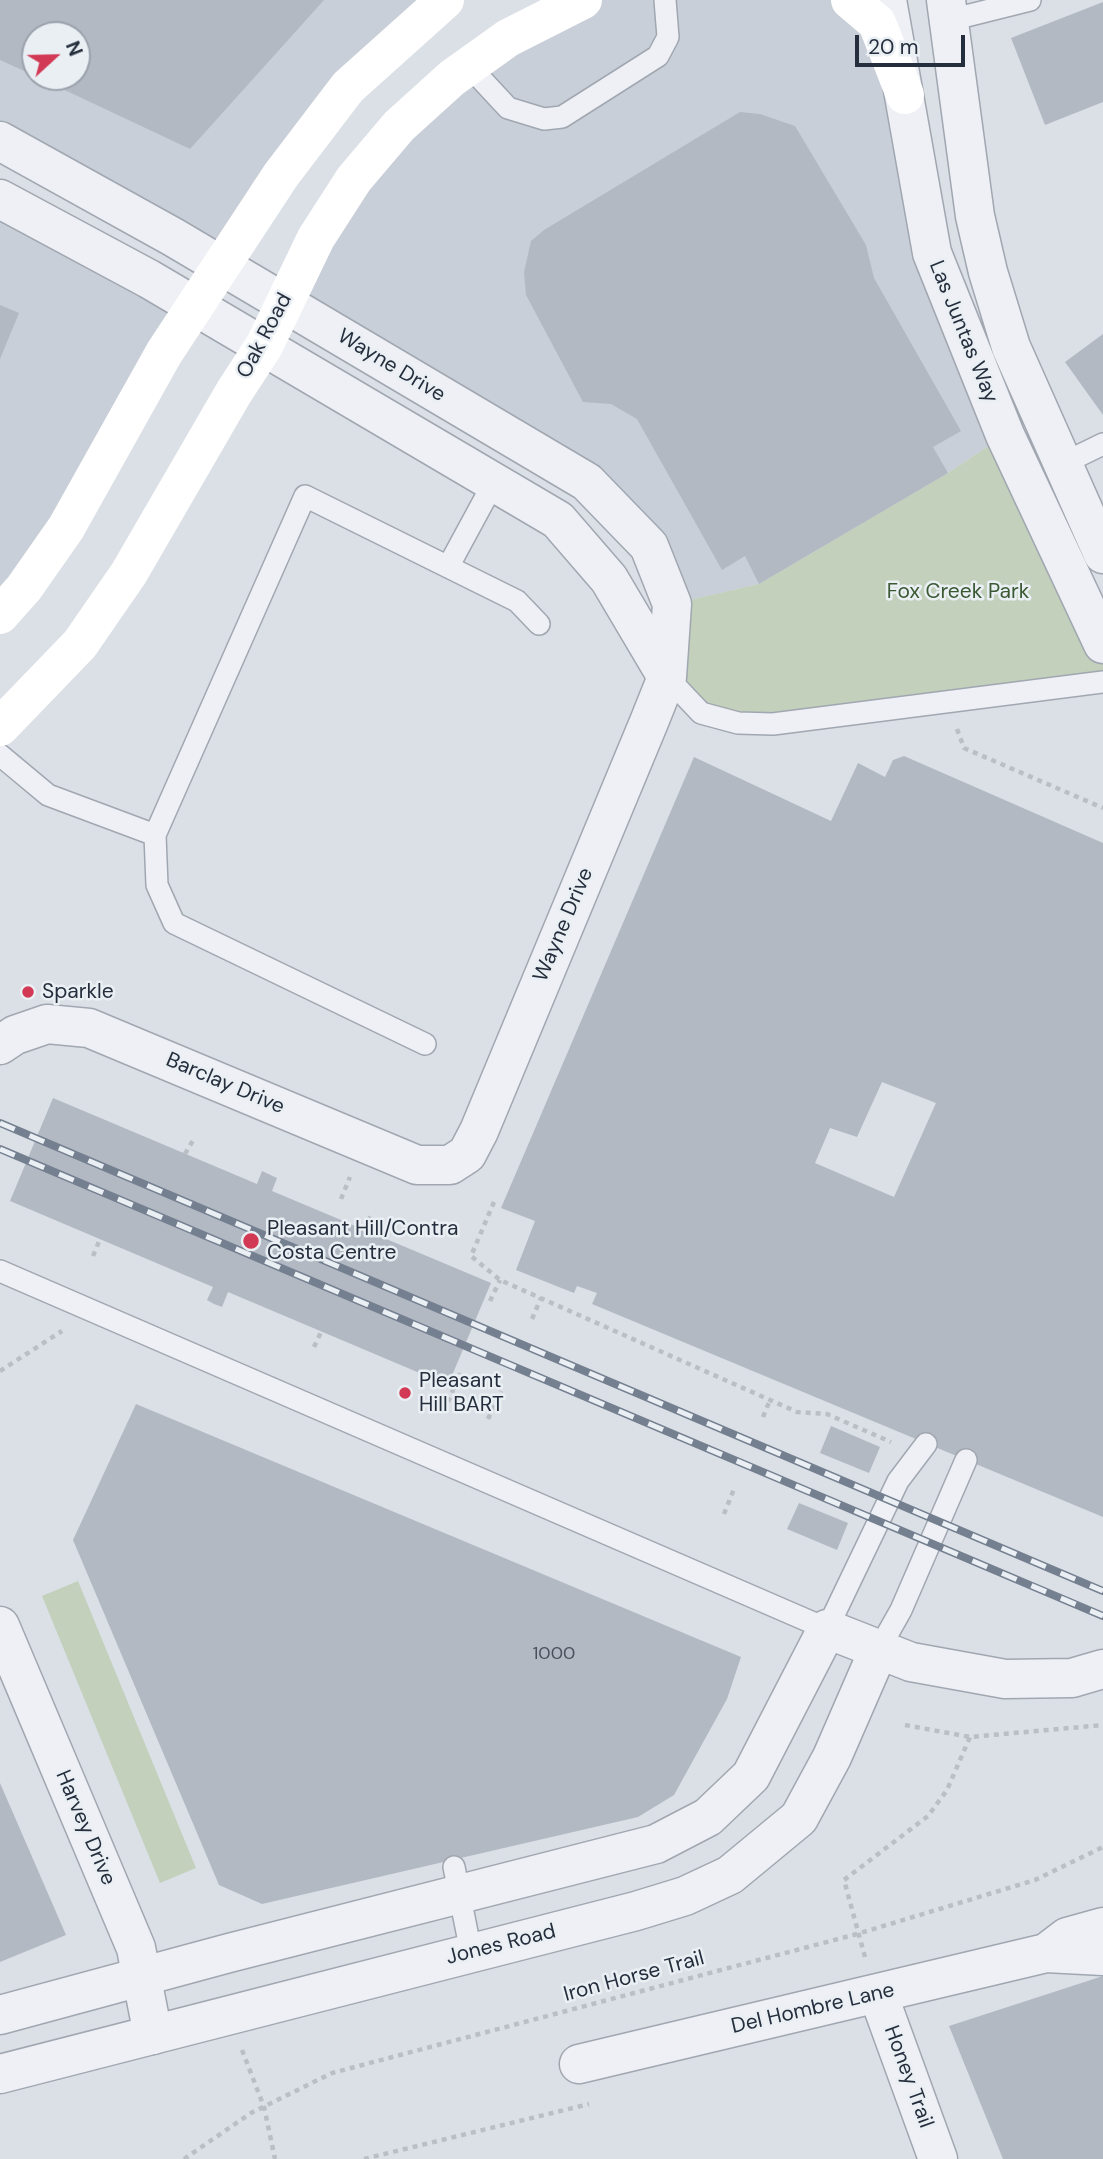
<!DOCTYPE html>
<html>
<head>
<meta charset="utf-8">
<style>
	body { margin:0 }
	#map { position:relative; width:1103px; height:2159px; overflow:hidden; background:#dbe0e6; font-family:"DM Sans",sans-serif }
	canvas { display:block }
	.north { position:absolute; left:21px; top:21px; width:70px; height:70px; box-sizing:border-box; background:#eaeff4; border:2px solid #9ba2ab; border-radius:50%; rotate:68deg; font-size:19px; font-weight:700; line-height:28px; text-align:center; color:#252e3d }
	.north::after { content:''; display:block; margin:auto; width:24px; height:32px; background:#d23954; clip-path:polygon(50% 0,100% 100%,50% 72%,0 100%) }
	.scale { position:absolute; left:855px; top:35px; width:110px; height:32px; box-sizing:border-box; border:4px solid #252e3d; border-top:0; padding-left:9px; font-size:21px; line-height:24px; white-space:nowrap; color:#252e3d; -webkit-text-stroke:5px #eaeff4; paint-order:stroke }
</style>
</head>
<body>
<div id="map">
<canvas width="1103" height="2159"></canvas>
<div class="north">N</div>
<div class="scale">20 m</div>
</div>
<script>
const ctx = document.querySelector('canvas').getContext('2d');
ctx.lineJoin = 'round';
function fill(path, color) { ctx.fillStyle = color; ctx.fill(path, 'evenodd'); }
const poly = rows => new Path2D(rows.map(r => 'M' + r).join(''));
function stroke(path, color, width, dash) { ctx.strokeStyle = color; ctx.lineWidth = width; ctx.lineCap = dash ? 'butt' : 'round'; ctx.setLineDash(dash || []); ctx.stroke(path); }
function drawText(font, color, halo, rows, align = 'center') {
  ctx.font = font + ' "DM Sans",sans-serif'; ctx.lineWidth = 5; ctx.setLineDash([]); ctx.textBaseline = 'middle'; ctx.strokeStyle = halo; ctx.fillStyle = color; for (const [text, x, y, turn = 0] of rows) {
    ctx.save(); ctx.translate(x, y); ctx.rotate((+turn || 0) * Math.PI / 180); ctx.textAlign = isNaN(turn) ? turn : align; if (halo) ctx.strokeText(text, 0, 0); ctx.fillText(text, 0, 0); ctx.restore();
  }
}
fill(poly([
	[0,0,445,0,223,266,0,141],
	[35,35,77,35,77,77,35,77],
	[583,0,850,0,877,23,1005,435,948,473,759,584,672,604,649,546,284,302,399,126],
	[0,199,196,306,0,615]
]), '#c9cfd8');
fill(poly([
	[1005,435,1103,644,1103,682,773,724,701,713,667,677,672,604,759,584,948,473],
	[78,1581,196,1868,160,1883,42,1596]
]), '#c2d0bc');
fill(poly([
	[0,0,324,0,190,149,37,77,77,77,77,35,35,35,35,76,0,60],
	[1103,2,1103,102,1045,125,1011,38],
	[740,112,760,114,795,126,866,245,874,278,961,431,933,447,948,473,759,584,745,556,722,570,637,419,611,404,583,402,526,295,524,272,531,241,544,230],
	[0,305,19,313,0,359],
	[1103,334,1103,415,1065,362],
	[904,756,1103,843,1103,1517,592,1304,597,1293,577,1286,574,1293,516,1270,535,1221,501,1208,694,757,831,821,858,763,885,777,893,760],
	[882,1082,936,1103,894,1197,815,1163,830,1128,857,1137],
	[53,1098,257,1184,262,1171,277,1178,272,1191,491,1283,448,1385,228,1292,222,1307,214,1304,207,1300,213,1287,10,1201],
	[136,1404,741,1657,727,1699,674,1795,638,1817,262,1904,219,1885,73,1540],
	[831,1426,880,1447,869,1473,820,1453],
	[799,1503,848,1523,837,1550,787,1529],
	[0,1783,66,1935,0,1962],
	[1103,1976,1103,2159,1003,2159,949,2026]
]), '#b2b9c3');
const service = poly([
	[950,20,1030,0],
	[469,66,508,108,544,119,562,117,658,56,668,37,665,0],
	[1062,464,1103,444],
	[448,567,494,482],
	[667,677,701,713,738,723,773,724,1103,682],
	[0,755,48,795,155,835,157,885,174,923,425,1044],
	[155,835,305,496,517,601,539,624],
	[0,1271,827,1629,898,1481,926,1444],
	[879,1649,901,1610,966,1460],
	[454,1867,471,1952]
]);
const minor = poly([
	[887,0,932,253,1005,435,1103,644],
	[946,0,975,216,988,272,1011,347,1103,554],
	[0,141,173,237,587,482,649,546,672,604,667,677,649,722,479,1131,467,1154,450,1165,417,1165,89,1028,47,1024,15,1035,0,1045],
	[0,199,149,279,558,520,609,579,667,677],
	[0,1626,136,1948,153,2035],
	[1103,1927,1067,1937,1046,1953,1103,1956],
	[878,1994,938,2159],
	[579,2064,1046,1953]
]);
const tertiary = poly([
	[0,2015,229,1953,656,1844,708,1817,751,1776,827,1629,911,1662,1005,1679,1072,1678,1103,1669],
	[0,2074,636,1911,685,1896,730,1875,799,1818,832,1757,879,1649]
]);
stroke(service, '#a1a7b0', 24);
stroke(minor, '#a1a7b0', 41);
stroke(tertiary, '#a1a7b0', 41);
stroke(poly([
	[957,729,964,748,1103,808],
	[185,1154,195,1137],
	[341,1199,350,1177],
	[494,1202,471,1256,500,1280,797,1412,827,1414,891,1442],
	[364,1230,372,1213],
	[93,1256,100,1239],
	[490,1301,500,1280],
	[532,1319,541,1298],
	[314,1347,321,1332],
	[0,1371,62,1331],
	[448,1402,460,1373],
	[763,1417,770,1400],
	[488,1419,501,1391],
	[724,1514,734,1489],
	[905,1725,970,1737,1103,1725],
	[865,1957,844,1880,928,1816,947,1790,970,1737],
	[242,2050,264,2107,275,2159],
	[184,2159,251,2113,332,2073,857,1934,1035,1880,1103,1847],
	[364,2159,589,2104]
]), '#babec5', 4.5, [5, 5]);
stroke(service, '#eef0f5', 21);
stroke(minor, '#eef0f5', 38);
stroke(tertiary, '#eef0f5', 38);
stroke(poly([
	[850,0,877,23,905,95],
	[0,615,24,588,66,528,164,353,281,175,348,87,445,0],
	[0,727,80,644,129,573,234,392,264,346,316,238,354,179,399,126,452,78,508,38,583,0]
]), '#fff', 38);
const rail = poly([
	[0,1123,1103,1591],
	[0,1149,1103,1616]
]);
stroke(rail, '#747f90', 8);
stroke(rail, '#eaeff4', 5, [16]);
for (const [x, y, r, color] of [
	[28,992,7,"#d23954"],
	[251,1241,9,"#d23954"],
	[405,1393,7,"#d23954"]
]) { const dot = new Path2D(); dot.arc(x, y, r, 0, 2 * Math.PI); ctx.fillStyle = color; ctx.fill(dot); stroke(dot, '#eaeff4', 2.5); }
drawText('18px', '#48515e', null, [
	["1000",554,1654]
]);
drawText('21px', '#252e3d', '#eaeff4', [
	["Las Juntas Way",963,332,68],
	["Oak Road",265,336,-62],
	["Wayne Drive",391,366,31],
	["Wayne Drive",564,925,-67],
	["Barclay Drive",225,1084,23],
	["Harvey Drive",85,1828,67],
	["Jones Road",501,1945,-14],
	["Iron Horse Trail",634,1977,-15],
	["Del Hombre Lane",813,2009,-13],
	["Honey Trail",908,2077,70]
]);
drawText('21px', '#3a5932', '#eaeff4', [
	["Fox Creek Park",958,592]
]);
drawText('21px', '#252e3d', '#eaeff4', [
	["Sparkle",42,992],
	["Pleasant Hill/Contra",267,1229],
	["Costa Centre",267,1253],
	["Pleasant",419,1381],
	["Hill BART",419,1405]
], 'left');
</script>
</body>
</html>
